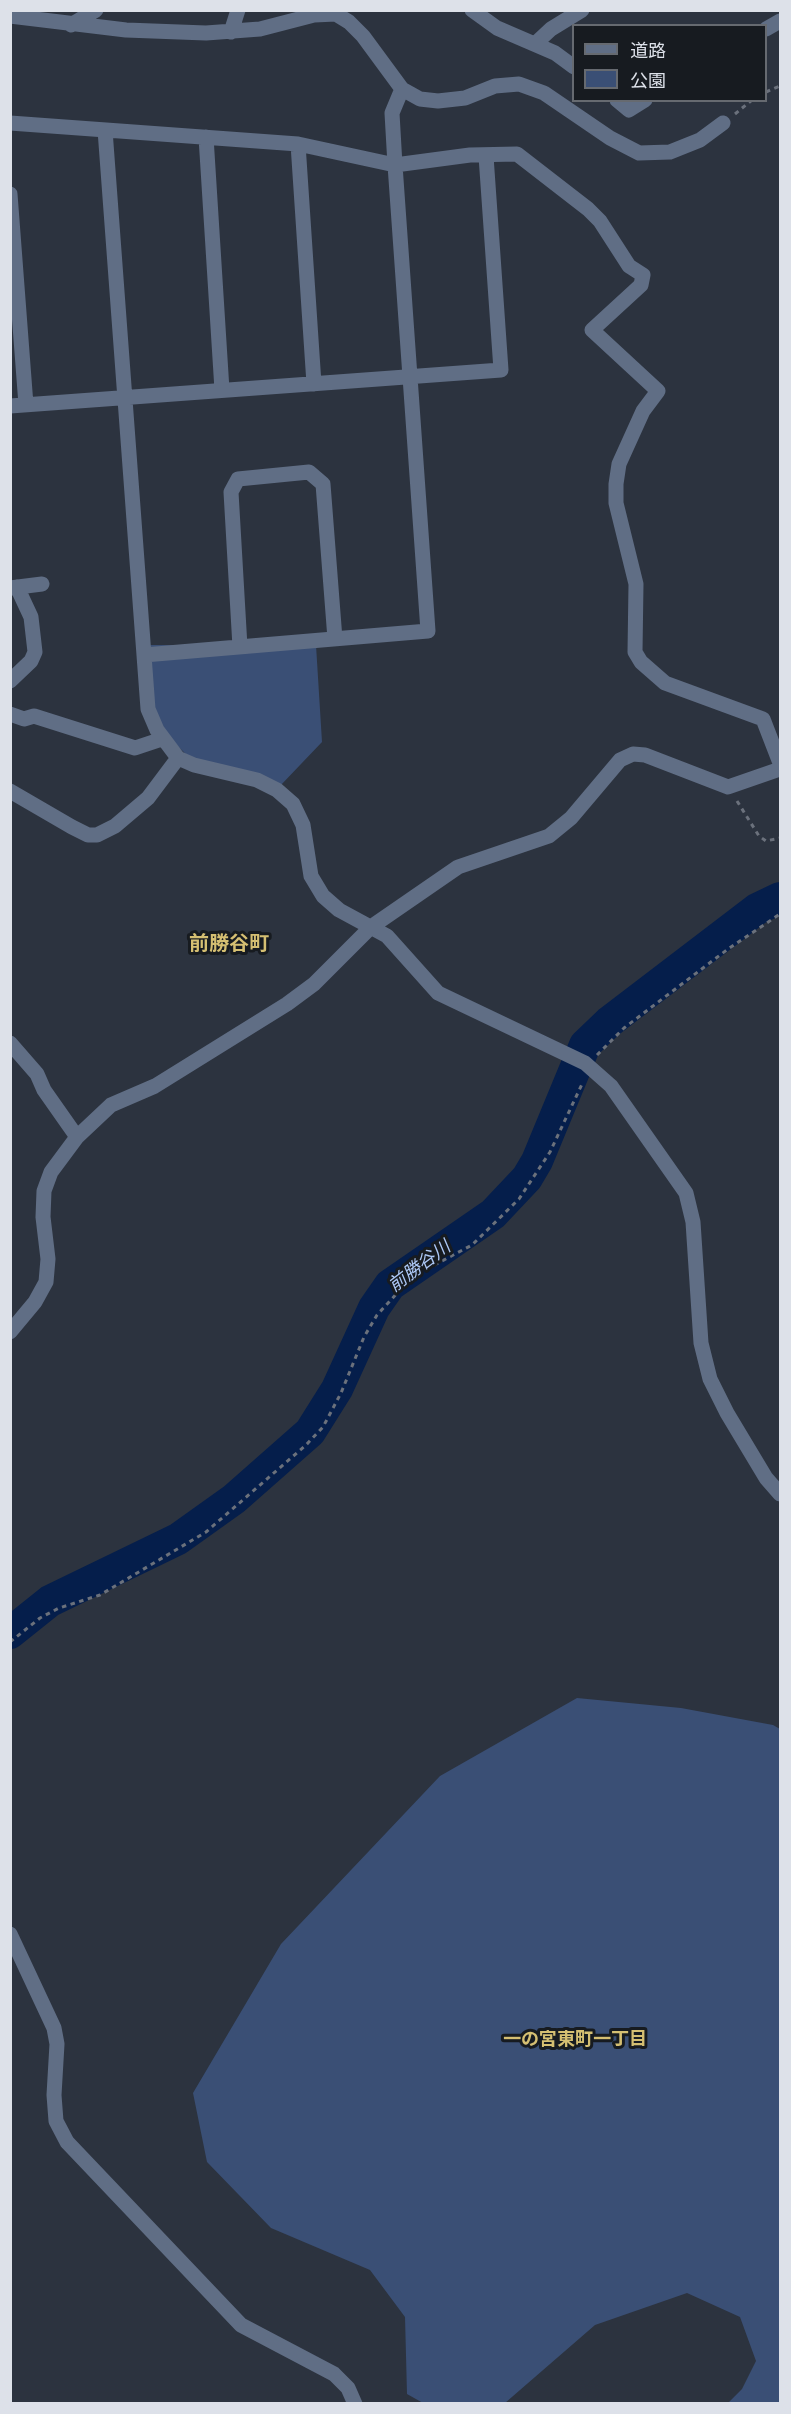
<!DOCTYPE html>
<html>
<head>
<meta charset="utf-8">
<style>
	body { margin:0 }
	#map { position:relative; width:791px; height:2414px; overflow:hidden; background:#2c333f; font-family:"Times New Roman","Noto Sans JP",serif }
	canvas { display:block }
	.frame { position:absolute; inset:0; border:12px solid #dde1e9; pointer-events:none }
	.legend { position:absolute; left:572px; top:24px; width:195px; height:78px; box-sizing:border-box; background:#171b20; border:2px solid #666a70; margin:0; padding:8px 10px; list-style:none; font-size:18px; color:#dde1e9 }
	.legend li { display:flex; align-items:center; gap:12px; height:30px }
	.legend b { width:30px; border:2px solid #666a70 }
</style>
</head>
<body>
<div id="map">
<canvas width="791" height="2414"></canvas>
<div class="frame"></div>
<ul class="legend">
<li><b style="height:8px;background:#606e85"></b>道路</li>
<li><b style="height:16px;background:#3a4f75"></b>公園</li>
</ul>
</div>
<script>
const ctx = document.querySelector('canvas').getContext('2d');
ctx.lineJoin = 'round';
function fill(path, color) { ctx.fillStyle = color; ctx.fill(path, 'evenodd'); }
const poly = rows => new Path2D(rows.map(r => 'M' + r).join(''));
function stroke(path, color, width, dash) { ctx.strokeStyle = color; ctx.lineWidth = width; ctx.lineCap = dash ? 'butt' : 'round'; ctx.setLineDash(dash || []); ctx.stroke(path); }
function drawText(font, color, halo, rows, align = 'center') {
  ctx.font = font + ' "Times New Roman","Noto Sans JP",serif'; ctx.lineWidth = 6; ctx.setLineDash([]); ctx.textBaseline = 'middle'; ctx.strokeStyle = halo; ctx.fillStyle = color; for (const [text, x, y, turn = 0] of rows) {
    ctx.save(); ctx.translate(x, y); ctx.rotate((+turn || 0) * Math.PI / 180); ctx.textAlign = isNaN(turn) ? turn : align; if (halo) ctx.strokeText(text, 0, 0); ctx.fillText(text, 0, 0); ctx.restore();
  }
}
fill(poly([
	[150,645,316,645,322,742,280,786,193,761,159,728,152,703],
	[577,1698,681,1708,773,1725,780,1729,780,2403,728,2403,742,2389,756,2361,740,2317,687,2293,595,2325,505,2403,423,2403,407,2394,405,2317,370,2270,271,2228,207,2162,193,2093,281,1944,440,1776]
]), '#3a4f75');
stroke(poly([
	[10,1633,50,1601,178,1539,234,1499,310,1432,337,1389,374,1308,390,1285,493,1214,527,1178,537,1161,585,1045,609,1022,757,909,780,898]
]), '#051e4b', 32);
stroke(poly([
	[766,92,780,86],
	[735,114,752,100],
	[737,801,759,836,766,841,780,838],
	[597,1055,624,1028,728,949,780,914],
	[10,1642,40,1618,59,1608,100,1595,206,1532,306,1445,323,1427,341,1393,364,1337,377,1315,412,1277,472,1245,519,1199,550,1152,583,1082]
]), '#6b717c', 3, [4.5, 4.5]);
stroke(poly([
	[472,10,497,28,555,53,574,67],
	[10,16,126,30,206,33,260,29,314,15,336,14,349,22,363,36,402,89,420,99,438,101,465,98,495,86,519,84,544,93,610,138,639,153,670,152,700,140,723,123],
	[71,25,96,10],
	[766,29,780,21],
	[231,32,238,10],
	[536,43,551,29,582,10],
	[617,100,629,110,645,100],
	[10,123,298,144,395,165,470,155,517,154,588,209,600,221,629,266,643,275,641,285,592,330,658,391,643,411,619,464,616,484,616,503,636,584,635,652,641,662,665,683,763,719,780,763],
	[105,130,148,709,157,730,178,758,194,765,257,780,277,790,293,804,303,825,311,876,323,896,339,910,387,936,438,993,585,1063,611,1086,686,1193,693,1222,701,1343,710,1379,727,1413,766,1478,780,1494],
	[206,137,222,390],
	[298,144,314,384],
	[10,194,26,405],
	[10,406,501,370,486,156],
	[10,588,42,584],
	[240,647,231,492,238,479,309,472,323,484,335,639],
	[144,655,428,631,395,165,392,113,402,89],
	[10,681,31,661,35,652,31,617,17,587],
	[10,714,24,719,34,716,135,748,162,739],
	[10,791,72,827,88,835,97,835,115,826,148,798,178,758],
	[10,1043,37,1074,44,1090,77,1137],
	[10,1332,35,1302,46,1282,48,1259,43,1217,44,1191,51,1172,77,1137,111,1105,155,1086,287,1004,314,984,371,927,458,867,549,836,571,818,620,760,633,754,645,755,728,787,780,769],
	[10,1934,54,2028,57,2044,54,2095,56,2121,67,2142,241,2325,334,2374,348,2388,355,2404]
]), '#606e85', 15);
drawText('italic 18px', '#adc8f6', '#171b20', [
	["前勝谷川",420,1267,-37]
]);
drawText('bold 18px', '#d5bf72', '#171b20', [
	["一の宮東町一丁目",575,2040]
]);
drawText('bold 20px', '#d5bf72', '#171b20', [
	["前勝谷町",229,945]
]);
</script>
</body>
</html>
